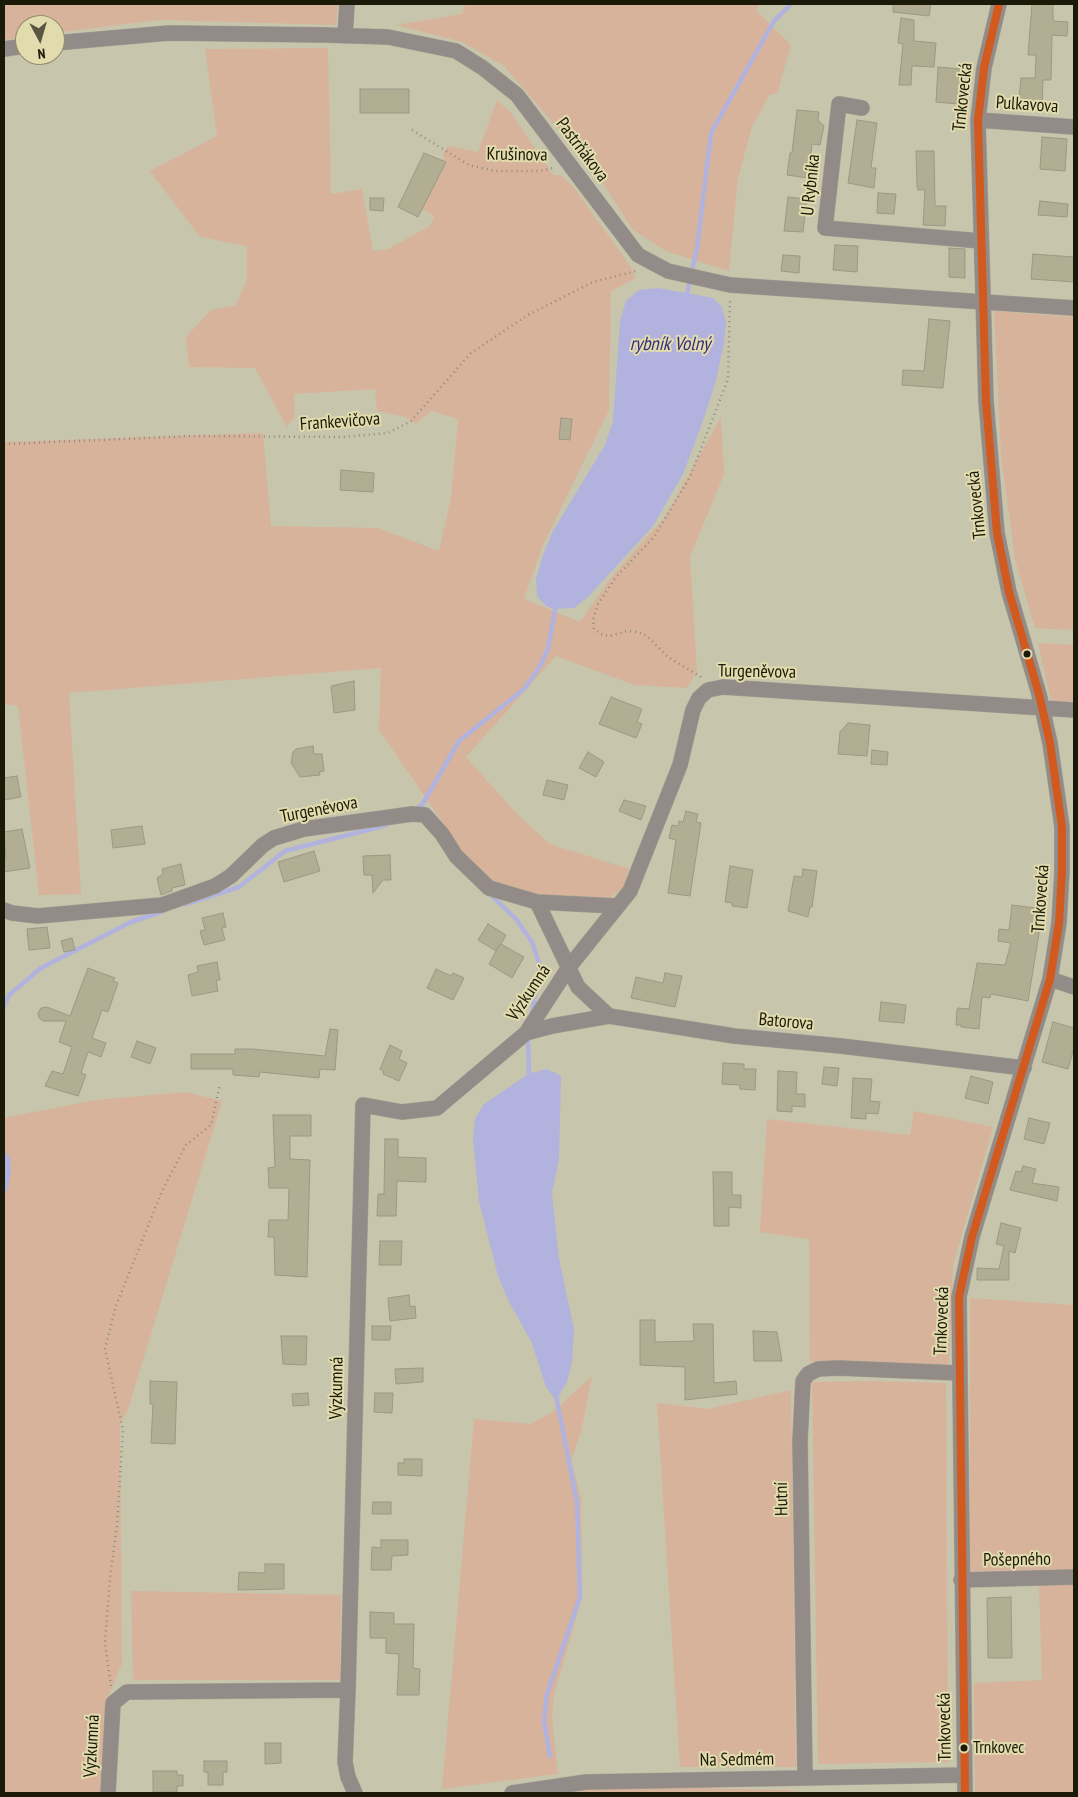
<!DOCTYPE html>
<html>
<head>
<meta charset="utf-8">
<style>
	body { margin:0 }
	#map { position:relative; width:1078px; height:1797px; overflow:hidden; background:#c8c5ad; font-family:"PT Sans Narrow",sans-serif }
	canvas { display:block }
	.frame { position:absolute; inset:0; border:5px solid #1b1908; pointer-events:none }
	.north { position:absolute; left:15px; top:15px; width:50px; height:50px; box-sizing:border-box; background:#e1dbad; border:1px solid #928d6b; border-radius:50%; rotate:174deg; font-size:14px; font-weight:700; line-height:20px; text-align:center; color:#1b1908 }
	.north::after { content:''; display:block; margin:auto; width:18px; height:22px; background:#585542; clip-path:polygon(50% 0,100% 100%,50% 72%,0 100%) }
</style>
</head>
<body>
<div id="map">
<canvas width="1078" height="1797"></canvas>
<div class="frame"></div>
<div class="north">N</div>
</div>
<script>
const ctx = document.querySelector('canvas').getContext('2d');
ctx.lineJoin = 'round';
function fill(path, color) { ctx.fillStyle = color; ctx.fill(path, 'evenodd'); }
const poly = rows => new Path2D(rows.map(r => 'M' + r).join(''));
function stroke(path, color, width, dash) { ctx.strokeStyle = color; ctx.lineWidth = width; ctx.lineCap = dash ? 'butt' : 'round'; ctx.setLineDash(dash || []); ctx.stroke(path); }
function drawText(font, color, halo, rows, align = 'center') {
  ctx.font = font + ' "PT Sans Narrow",sans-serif'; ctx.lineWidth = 4; ctx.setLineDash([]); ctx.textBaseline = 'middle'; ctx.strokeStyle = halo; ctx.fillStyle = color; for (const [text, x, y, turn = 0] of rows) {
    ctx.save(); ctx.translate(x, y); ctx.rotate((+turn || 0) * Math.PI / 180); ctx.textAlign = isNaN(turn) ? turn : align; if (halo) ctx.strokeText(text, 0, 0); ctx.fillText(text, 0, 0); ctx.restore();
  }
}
fill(poly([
	[4,4,338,4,336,25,160,20,55,33,55,25,25,25,25,37,4,40],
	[465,4,760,4,756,10,791,45,777,94,770,94,752,127,738,178,729,271,666,251,633,230,595,171,504,66,462,42,396,25,462,14],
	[328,48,331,194,362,189,373,251,388,249,430,226,434,216,422,209,445,163,443,154,448,146,478,152,497,100,512,114,553,175,561,175,574,188,631,267,636,278,611,291,609,410,542,547,524,599,580,622,610,579,665,517,721,417,724,474,690,557,697,672,687,688,634,685,556,656,466,757,516,813,550,844,629,869,624,887,606,901,537,898,490,881,468,859,379,730,381,668,69,693,81,894,39,895,18,706,4,704,4,442,263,433,271,526,378,528,439,551,451,498,458,419,431,411,416,424,406,417,377,411,375,389,294,394,295,417,287,427,255,368,189,367,186,337,211,310,236,305,247,279,247,246,200,237,150,171,217,136,205,49],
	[994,311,1074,317,1074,630,1035,628,1015,559,1001,454],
	[1038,643,1074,645,1074,701,1051,701],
	[186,1092,222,1101,127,1413,120,1422,122,1663,106,1702,100,1793,4,1793,4,1193,7,1191,10,1157,4,1151,4,1118,95,1100],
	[914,1111,993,1127,953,1265,949,1367,810,1361,809,1239,760,1232,767,1119,910,1135],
	[970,1298,1074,1305,1074,1570,970,1571],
	[592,1376,581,1432,571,1460,581,1499,582,1597,554,1695,552,1717,558,1774,442,1789,474,1419,531,1424,554,1411],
	[872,1381,946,1383,948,1762,818,1764,812,1382],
	[791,1390,796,1767,680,1767,657,1403,708,1409],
	[1039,1584,1074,1584,1074,1793,975,1793,974,1683,1042,1680],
	[131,1591,341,1595,340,1680,133,1680],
	[612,1786,784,1790,812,1793,567,1793]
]), '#d7b39b');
fill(poly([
	[658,288,713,298,722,307,726,323,724,342,716,381,704,418,683,474,653,526,588,597,574,608,554,609,546,606,537,596,536,579,543,555,553,531,605,445,613,421,620,321,626,301,639,290],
	[547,1069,561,1076,559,1159,552,1193,559,1259,574,1329,572,1361,567,1382,556,1400,546,1387,532,1343,508,1300,498,1276,479,1201,473,1139,475,1119,483,1105,528,1074],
	[4,1151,10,1157,11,1172,7,1191,4,1193]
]), '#b1b2de');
stroke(poly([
	[686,298,697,248,711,133,774,21,791,4],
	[413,810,422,805,459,741,524,689,539,668,548,649,556,604],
	[490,894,516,919,532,942,540,966,532,1013],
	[186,904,239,887,285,851,387,825],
	[4,1007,9,995,41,968,131,922,164,911],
	[528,1036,529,1078],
	[550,1756,544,1721,547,1694,580,1597,577,1502,556,1396]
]), '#b1b2de', 4.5);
const building = poly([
	[893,4,931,4,929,16,893,12,893,4],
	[1032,4,1053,4,1053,21,1068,22,1067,36,1052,35,1051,80,1043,80,1042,108,1018,107,1021,78,1035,78,1036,55,1028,55,1032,4],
	[901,18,914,20,914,41,936,43,934,67,912,66,911,85,899,85,903,44,898,43,901,18],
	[938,67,961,69,958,104,936,102,938,67],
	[360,89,409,89,409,113,360,113,360,89],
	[797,110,819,112,818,120,824,126,820,145,812,144,810,164,816,170,815,179,787,175,790,153,792,153,797,110],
	[857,120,877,123,871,168,876,168,874,188,848,183,857,120],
	[1042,137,1067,139,1065,171,1040,169,1042,137],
	[916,151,934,151,935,206,946,206,945,226,923,225,925,190,918,190,917,186,916,151],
	[424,153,446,162,418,217,398,207,424,153],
	[878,193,896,194,894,214,877,213,878,193],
	[788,197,807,199,803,232,784,231,788,197],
	[370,198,384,198,383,211,370,210,370,198],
	[1040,201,1068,204,1067,217,1038,215,1040,201],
	[835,245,858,246,857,272,833,270,835,245],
	[949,248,965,249,965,278,949,277,949,248],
	[1033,254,1074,257,1074,282,1031,279,1033,254],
	[783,255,800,256,799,273,781,271,783,255],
	[929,319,950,321,943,388,902,385,903,370,924,371,929,319],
	[561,418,572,419,570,440,559,439,561,418],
	[341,470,374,473,373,492,340,490,341,470],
	[354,681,355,710,334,713,331,686,354,681],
	[611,697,642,709,637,722,642,724,636,738,599,724,611,697],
	[848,723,870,725,867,756,838,754,840,732,848,723],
	[313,746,314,754,322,754,324,771,319,772,320,775,300,777,291,763,293,752,296,749,313,746],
	[872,750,888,752,887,765,871,764,872,750],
	[588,752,604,762,596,777,579,768,588,752],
	[17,776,21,797,4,800,4,778,17,776],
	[547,780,568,785,564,800,543,795,547,780],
	[624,800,646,806,641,820,619,811,624,800],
	[686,811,698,814,696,822,701,823,690,896,668,893,676,840,669,838,672,825,678,826,679,821,683,822,686,811],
	[142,826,145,844,113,848,111,830,142,826],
	[22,829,30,868,4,872,4,861,6,860,4,832,22,829],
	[314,851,320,871,284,882,278,862,314,851],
	[390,855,391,880,383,880,373,893,372,875,364,875,363,856,390,855],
	[181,864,185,885,172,888,172,891,161,895,157,878,163,874,162,869,181,864],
	[730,866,753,870,747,908,732,906,732,903,725,902,730,866],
	[803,869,817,871,812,907,810,907,808,917,788,911,794,876,802,877,803,869],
	[1012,905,1043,909,1028,1001,991,994,990,998,982,997,979,1029,961,1027,961,1025,956,1025,957,1010,958,1008,969,1009,977,963,1005,965,1011,943,998,941,999,929,1009,930,1012,905],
	[223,913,226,927,222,928,225,940,204,945,200,931,205,930,202,918,223,913],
	[488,924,506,935,501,944,524,957,512,978,489,964,500,944,496,951,478,940,488,924],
	[47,927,50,948,29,950,27,929,47,927],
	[72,938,75,950,64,952,61,941,72,938],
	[217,962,220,980,216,980,218,991,192,996,188,975,198,972,197,966,217,962],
	[88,968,115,978,113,981,118,983,108,1012,102,1010,92,1038,106,1043,101,1057,88,1052,81,1073,86,1075,78,1096,45,1086,52,1071,63,1074,72,1047,59,1042,66,1021,43,1021,39,1018,38,1013,41,1008,47,1007,70,1016,88,968],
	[436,969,451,976,453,973,464,978,453,1000,427,988,436,969],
	[665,973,682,976,675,1007,631,998,636,977,663,983,665,973],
	[881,1002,906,1005,904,1023,879,1021,881,1002],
	[1053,1022,1074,1028,1074,1048,1068,1069,1042,1062,1053,1022],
	[330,1029,338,1030,335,1070,320,1069,319,1078,260,1072,259,1077,233,1075,233,1069,191,1069,191,1054,235,1054,235,1049,252,1049,325,1056,330,1029],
	[137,1041,156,1048,150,1064,131,1057,137,1041],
	[390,1045,402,1051,399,1059,407,1063,399,1081,383,1074,384,1072,380,1069,390,1045],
	[723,1063,744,1064,744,1069,756,1069,755,1090,740,1089,740,1085,722,1084,723,1063],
	[824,1067,839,1068,837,1086,822,1084,824,1067],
	[778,1071,797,1072,796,1094,805,1094,805,1107,792,1106,792,1112,777,1111,778,1071],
	[971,1076,993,1082,988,1104,965,1098,971,1076],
	[853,1078,872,1079,870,1101,880,1102,878,1114,866,1113,866,1119,851,1118,853,1078],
	[273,1115,311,1115,311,1136,290,1136,290,1159,310,1160,307,1277,275,1275,274,1237,268,1237,269,1220,288,1220,289,1188,269,1188,268,1168,275,1167,273,1115],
	[1029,1118,1050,1123,1044,1144,1024,1139,1029,1118],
	[385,1139,398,1139,398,1157,426,1158,426,1182,397,1181,396,1216,377,1216,378,1194,384,1194,385,1139],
	[1023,1166,1036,1169,1032,1183,1059,1187,1057,1201,1010,1190,1016,1171,1021,1172,1023,1166],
	[713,1172,732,1172,732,1195,741,1195,741,1208,729,1207,729,1226,714,1226,713,1172],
	[1001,1223,1021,1228,1015,1253,1009,1251,1009,1280,977,1280,977,1268,999,1269,1004,1246,996,1244,1001,1223],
	[380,1241,402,1241,401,1265,379,1265,380,1241],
	[409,1295,410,1307,415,1306,416,1318,390,1321,388,1298,409,1295],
	[640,1320,655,1320,655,1342,694,1341,693,1324,713,1324,714,1383,736,1381,737,1394,685,1400,685,1367,640,1365,640,1320],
	[372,1326,391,1326,390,1340,372,1340,372,1326],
	[753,1331,777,1332,782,1361,754,1361,753,1331],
	[281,1336,307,1336,306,1365,283,1364,281,1336],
	[423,1368,423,1382,396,1384,395,1369,423,1368],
	[150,1381,177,1382,175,1444,151,1443,153,1404,150,1404,150,1381],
	[308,1393,309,1405,293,1406,292,1394,308,1393],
	[375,1393,393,1393,392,1413,374,1412,375,1393],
	[404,1459,422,1459,422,1476,398,1475,398,1463,404,1463,404,1459],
	[373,1502,391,1502,391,1514,372,1514,373,1502],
	[381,1540,408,1540,408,1555,392,1556,391,1570,371,1570,372,1547,381,1548,381,1540],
	[265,1564,284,1564,284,1589,238,1590,239,1572,265,1573,265,1564],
	[1011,1597,1012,1658,988,1658,987,1598,1011,1597],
	[370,1612,394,1613,394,1624,414,1624,413,1668,420,1669,419,1695,397,1695,399,1654,386,1653,386,1638,370,1638,370,1612],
	[265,1743,281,1743,281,1763,265,1764,265,1743],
	[204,1761,227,1761,227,1772,223,1772,223,1785,208,1785,208,1772,204,1772,204,1761],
	[153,1771,177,1771,177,1775,183,1775,183,1786,177,1786,177,1792,153,1792,153,1771]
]);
fill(building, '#b1ae93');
stroke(building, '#9b9886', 1);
const minor = poly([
	[345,36,347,4],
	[55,43,169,33,325,35,388,37,456,51,483,68,517,95,638,255,668,271,730,285,1074,308],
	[4,49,25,46],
	[862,108,839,104,825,228,981,241],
	[978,120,1074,127],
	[537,902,578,987,609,1016,734,1036,841,1046,1024,1068],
	[4,910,12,913,38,916,162,905,215,886,231,876,263,845,274,838,304,829,412,814,425,815,442,834,456,856,489,888,537,902,616,906],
	[1050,979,1074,987],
	[526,1033,552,1026,609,1016],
	[961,1580,1074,1577],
	[348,1690,345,1762,348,1777,355,1793],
	[805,1777,800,1441,803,1381,808,1374,818,1369,838,1368,959,1373],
	[108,1793,113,1703,127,1692,348,1690,363,1105,402,1112,437,1108,526,1033,569,967,630,891,680,765,693,710,699,698,708,690,723,687,1074,710],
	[512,1793,586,1782,964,1775],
	[965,1793,959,1297,972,1237,1050,979,1059,923,1062,871,1062,827,1050,743,1039,694,1009,592,997,533,986,401,978,120,984,68,999,4]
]);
stroke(minor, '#a6a492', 16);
stroke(poly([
	[412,130,469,165,495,171,538,171,554,168],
	[4,444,192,436,343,437,388,433,411,421,471,353,528,315,593,282,636,271],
	[701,677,668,657,647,636,638,632,627,631,610,636,603,635,594,629,593,620,598,604,616,577,654,537,690,477,728,379,730,299],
	[111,1686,105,1643,110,1577,117,1526,123,1430,105,1349,116,1306,162,1191,186,1145,211,1125,220,1084]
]), '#8f8a82', 2.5, [1, 4]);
stroke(minor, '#938b88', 15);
stroke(poly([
	[965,1793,959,1297,972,1237,1050,979,1059,923,1062,871,1062,827,1050,743,1039,694,1009,592,997,533,986,401,978,120,984,68,999,4]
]), '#d25a1e', 8);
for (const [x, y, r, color] of [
	[1027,654,4.5,"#1b1908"],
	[964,1748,4.5,"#1b1908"]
]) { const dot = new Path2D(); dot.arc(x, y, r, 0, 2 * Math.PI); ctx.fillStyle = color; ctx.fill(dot); stroke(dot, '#e1dbad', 2); }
drawText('17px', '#1b1908', '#e1dbad', [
	["Trnkovec",973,1748]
], 'left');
drawText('18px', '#1b1908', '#e1dbad', [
	["Trnkovecká",963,97,-84],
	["Pulkavova",1027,105,4],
	["Pastrňákova",582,150,53],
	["Krušinova",517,155,1],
	["U Rybníka",811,185,-84],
	["Frankevičova",340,422,-4],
	["Trnkovecká",977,505,-96],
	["Turgeněvova",757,672,1],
	["Turgeněvova",319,810,-11],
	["Trnkovecká",1041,899,-86],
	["Výzkumná",529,993,-56],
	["Batorova",786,1022,5],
	["Trnkovecká",942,1321,-88],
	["Výzkumná",337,1388,-89],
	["Hutní",782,1499,-91],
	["Pošepného",1017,1560,-1],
	["Trnkovecká",945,1727,-91],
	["Výzkumná",92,1746,-87],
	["Na Sedmém",737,1760,-1]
]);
drawText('italic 19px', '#322a7c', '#e1dbad', [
	["rybník Volný",670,345]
]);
</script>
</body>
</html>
